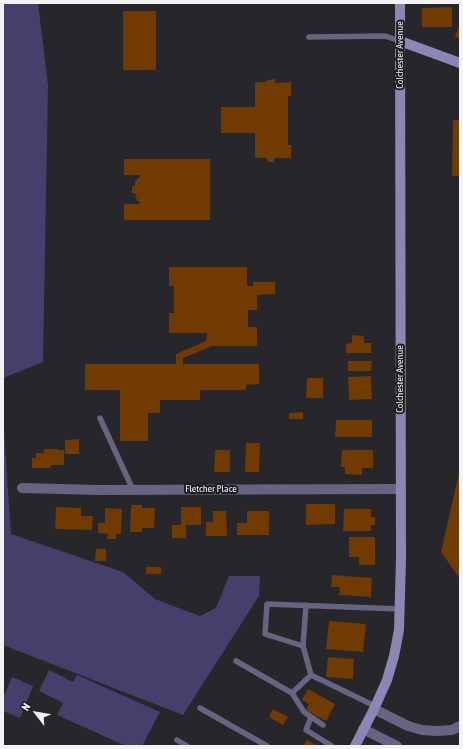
<!DOCTYPE html>
<html>
<head>
<meta charset="utf-8">
<style>
	body { margin:0 }
	#map { position:relative; width:463px; height:749px; overflow:hidden; background:#26262b; font-family:"Asap Condensed",sans-serif }
	canvas { display:block }
	.frame { position:absolute; inset:0; border:4px solid #f3f3f6; pointer-events:none }
	.north { position:absolute; left:16px; top:693px; width:40px; height:40px; -webkit-text-stroke:3px #1d1c21; paint-order:stroke; rotate:301deg; font-size:11px; font-weight:700; line-height:16px; text-align:center; color:#f3f3f6 }
	.north::after { content:''; display:block; margin:auto; width:14px; height:18px; background:#f3f3f6; clip-path:polygon(50% 0,100% 100%,50% 72%,0 100%) }
</style>
</head>
<body>
<div id="map">
<canvas width="463" height="749"></canvas>
<div class="frame"></div>
<div class="north">N</div>
</div>
<script>
const ctx = document.querySelector('canvas').getContext('2d');
ctx.lineJoin = 'round';
function fill(path, color) { ctx.fillStyle = color; ctx.fill(path, 'evenodd'); }
const poly = rows => new Path2D(rows.map(r => 'M' + r).join(''));
function stroke(path, color, width, dash) { ctx.strokeStyle = color; ctx.lineWidth = width; ctx.lineCap = dash ? 'butt' : 'round'; ctx.setLineDash(dash || []); ctx.stroke(path); }
function drawText(font, color, halo, rows, align = 'center') {
  ctx.font = font + ' "Asap Condensed",sans-serif'; ctx.lineWidth = 4; ctx.setLineDash([]); ctx.textBaseline = 'middle'; ctx.strokeStyle = halo; ctx.fillStyle = color; for (const [text, x, y, turn = 0] of rows) {
    ctx.save(); ctx.translate(x, y); ctx.rotate((+turn || 0) * Math.PI / 180); ctx.textAlign = isNaN(turn) ? turn : align; if (halo) ctx.strokeText(text, 0, 0); ctx.fillText(text, 0, 0); ctx.restore();
  }
}
fill(poly([
	[3,3,38,3,48,85,43,362,3,378],
	[3,417,11,534,123,572,155,599,200,616,216,608,229,576,260,576,259,596,183,715,3,645],
	[49,670,73,682,77,675,160,712,142,746,126,746,57,715,63,703,39,691],
	[12,677,33,686,20,718,3,711,3,698]
]), '#453f6b');
fill(poly([
	[452,7,452,27,422,27,422,8],
	[123,11,156,11,156,70,123,70],
	[460,23,460,39,455,37],
	[275,79,275,83,291,82,291,96,288,96,288,145,291,145,291,158,274,158,274,162,268,162,267,158,255,158,255,133,221,133,221,107,255,107,255,82,267,82,267,80],
	[453,120,460,120,460,176,452,176],
	[124,159,210,159,210,220,124,220,124,204,139,204,140,201,137,201,135,193,132,193,132,186,135,186,135,181,137,181,137,178,140,178,139,175,124,175],
	[169,267,247,267,247,286,253,286,253,282,275,282,275,294,257,295,257,310,248,310,248,327,257,327,257,346,212,346,183,358,183,364,259,364,259,384,246,385,246,390,200,390,200,400,160,400,160,413,148,413,148,441,120,441,120,390,85,390,85,364,176,364,176,354,206,341,207,333,169,333,169,313,174,313,174,286,169,286],
	[352,335,364,336,364,343,371,343,371,353,346,353,346,344,352,343],
	[348,361,372,361,371,371,348,371],
	[371,376,372,399,349,400,348,377],
	[307,378,323,378,323,398,306,398],
	[303,412,303,419,289,419,289,413],
	[336,420,372,420,372,437,335,437],
	[79,439,79,454,65,454,65,440],
	[246,443,260,443,259,472,245,472],
	[44,449,58,449,58,450,64,450,64,465,51,465,50,468,32,468,32,458,36,458,36,453,44,453],
	[215,450,230,450,230,472,214,472],
	[342,450,373,450,373,468,362,468,362,475,345,474,345,467,341,467],
	[459,473,460,473,460,579,441,552],
	[306,504,335,504,335,524,306,525],
	[131,505,142,505,142,508,155,508,154,528,142,528,142,532,130,532],
	[56,507,81,508,81,516,93,516,92,530,55,529],
	[181,507,201,507,201,525,186,525,186,538,172,538,172,525,181,525],
	[105,508,122,509,121,534,116,534,116,539,107,539,108,534,98,533,98,523,105,523],
	[344,509,371,509,371,517,375,517,375,525,371,525,371,531,343,531],
	[213,511,226,511,227,536,206,536,206,522,213,522],
	[247,511,269,511,269,535,237,535,237,523,247,523],
	[349,537,375,537,375,565,359,565,359,557,349,557],
	[96,549,106,549,106,561,95,561],
	[146,567,161,567,161,574,146,574],
	[332,575,372,578,371,597,339,595,340,587,331,587],
	[329,621,366,624,363,652,326,649],
	[328,657,354,659,353,679,326,677],
	[308,689,335,704,326,721,306,710,309,704,302,700],
	[273,709,288,717,283,725,269,717],
	[307,740,317,746,303,746]
]), '#713a00');
stroke(poly([
	[309,37,385,36,400,41],
	[100,418,133,490],
	[306,605,303,646,311,675,375,706],
	[303,646,265,634,267,604,400,609],
	[236,661,292,693,311,675],
	[292,693,304,712,323,725],
	[200,708,267,746],
	[311,717,306,730,332,746],
	[177,740,187,746]
]), '#676481', 5.5);
stroke(poly([
	[22,488,99,490,400,489],
	[374,709,408,726,422,730,437,731,452,730,460,726],
	[363,729,397,746]
]), '#676481', 10);
stroke(poly([
	[400,41,460,63],
	[355,746,374,709,387,680,394,656,399,630,401,559,400,3]
]), '#8b87b4', 10);
drawText('10px', '#f3f3f6', '#1d1c21', [
	["Colchester Avenue",400,55,-90],
	["Colchester Avenue",400,379,-90],
	["Fletcher Place",211,489]
]);
</script>
</body>
</html>
